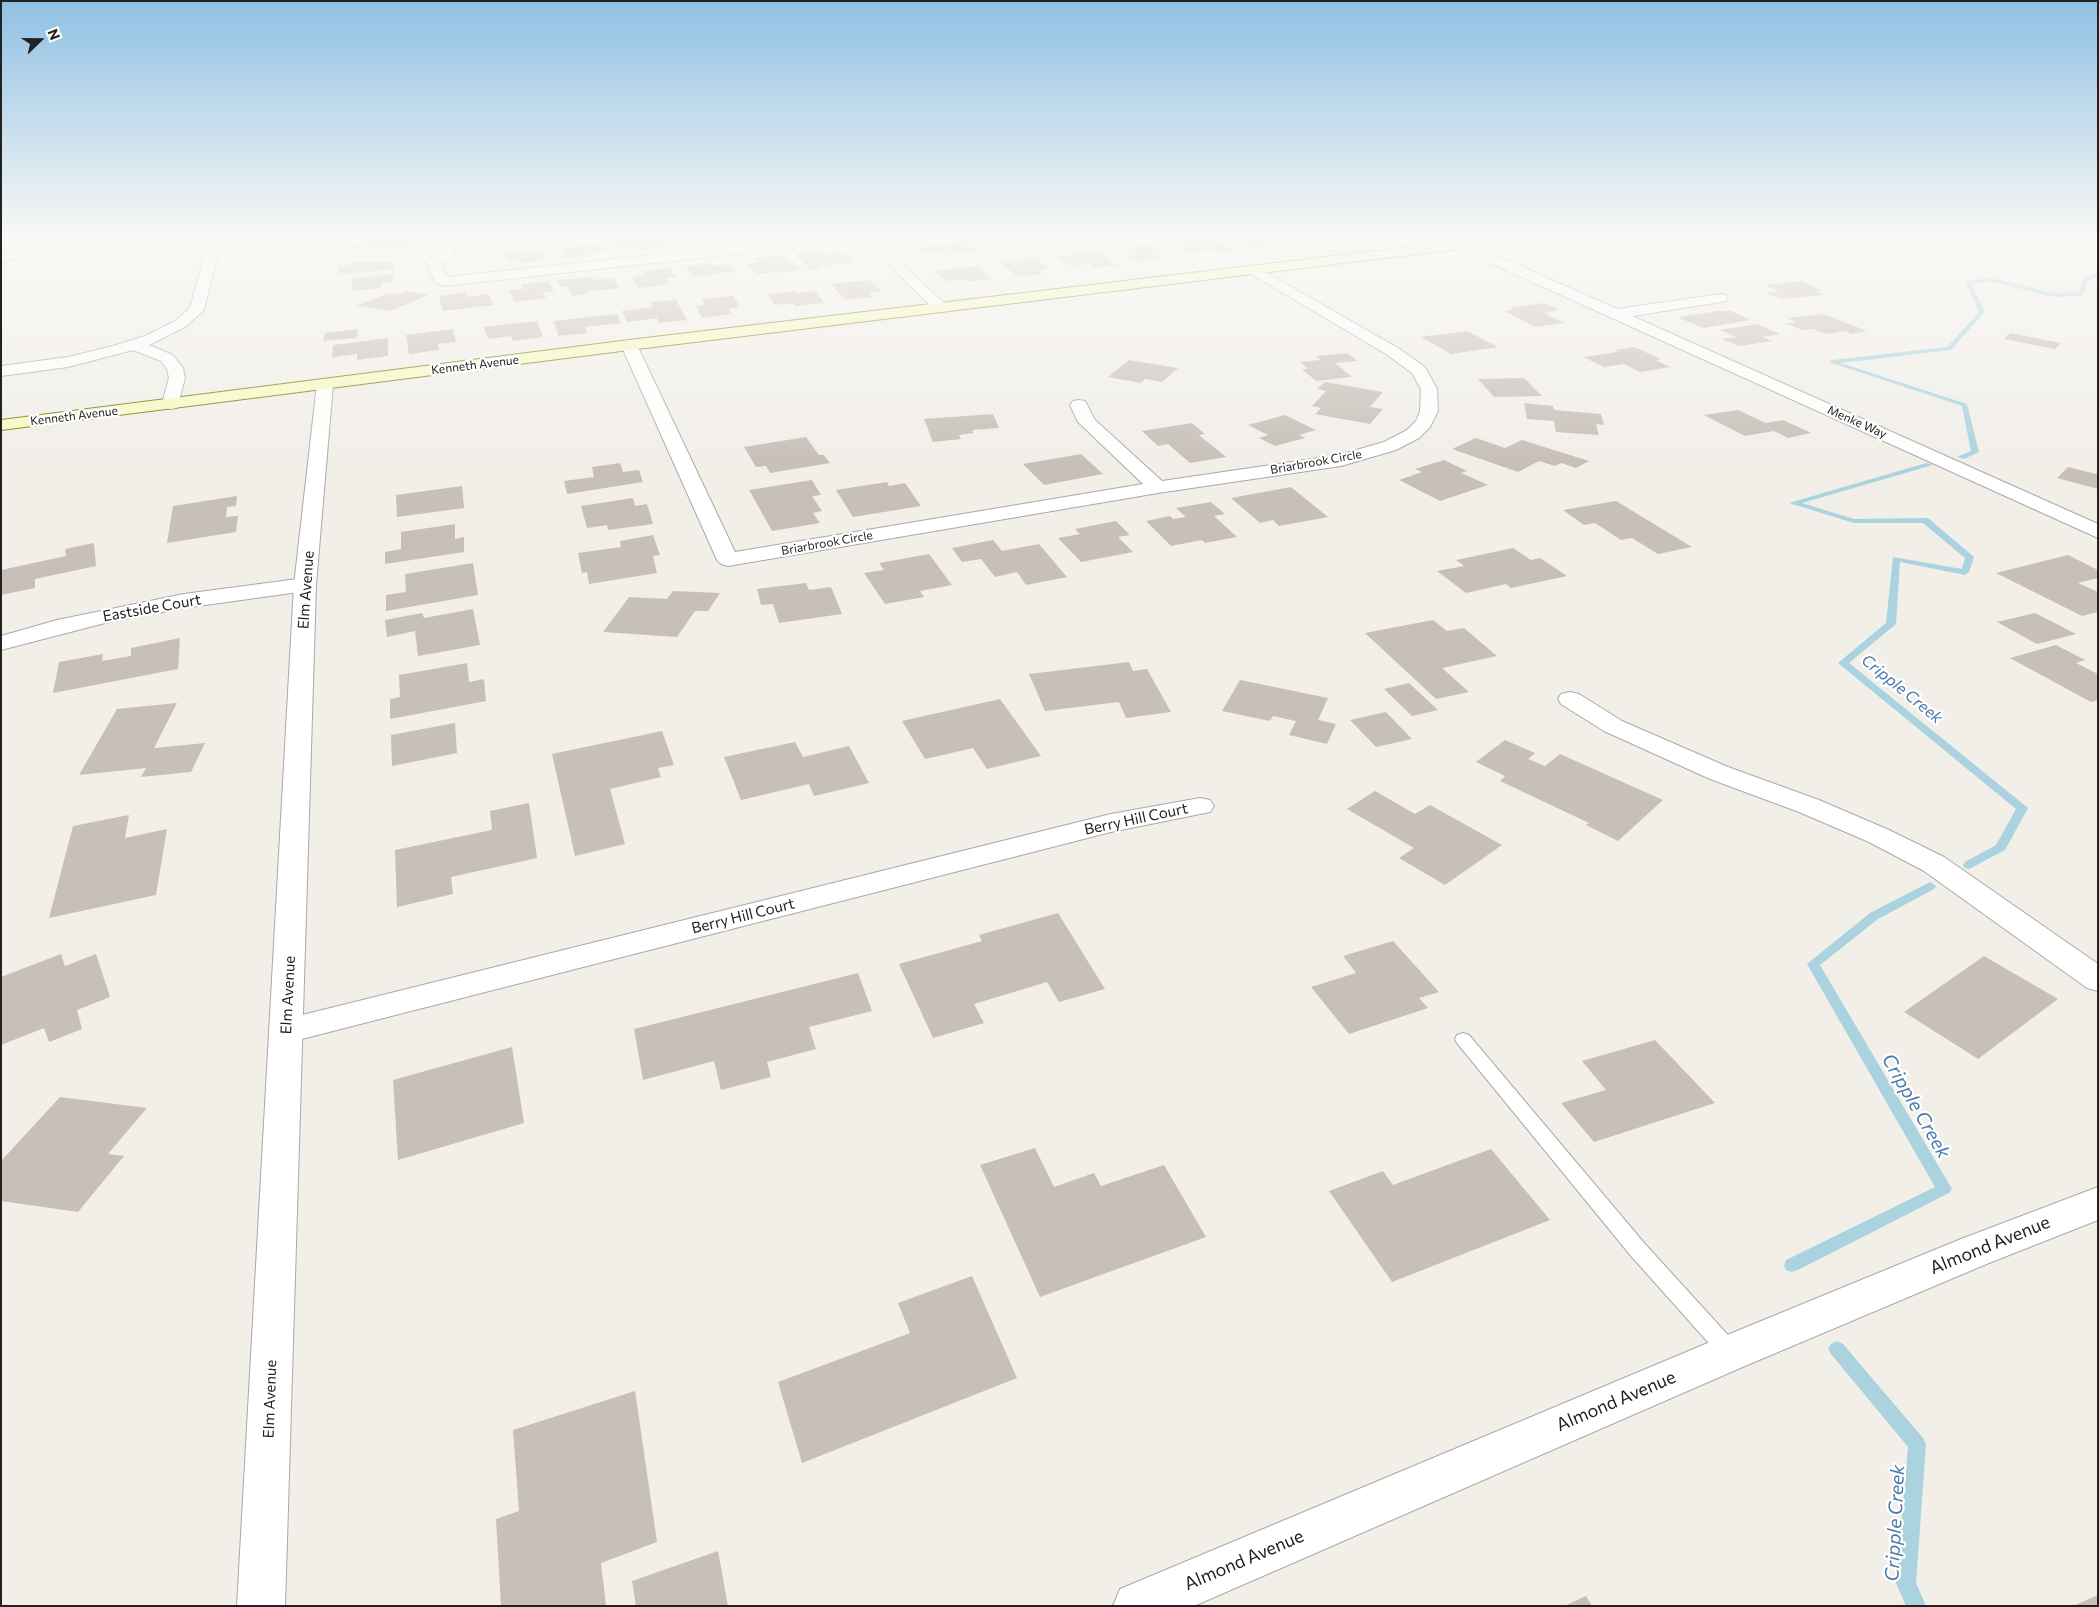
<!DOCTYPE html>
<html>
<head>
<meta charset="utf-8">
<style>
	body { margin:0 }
	#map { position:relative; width:2099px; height:1607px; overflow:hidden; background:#f2efe9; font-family:Commissioner,sans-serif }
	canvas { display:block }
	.frame { position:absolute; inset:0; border:2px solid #222; pointer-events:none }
	.north { position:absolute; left:15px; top:15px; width:50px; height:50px; -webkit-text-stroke:4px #fff; paint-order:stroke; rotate:68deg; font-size:14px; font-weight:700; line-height:20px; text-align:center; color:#222 }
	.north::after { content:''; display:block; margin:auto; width:18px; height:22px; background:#222; clip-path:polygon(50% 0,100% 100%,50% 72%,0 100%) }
</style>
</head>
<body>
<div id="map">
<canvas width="2099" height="1607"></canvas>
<div class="frame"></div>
<div class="north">N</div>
</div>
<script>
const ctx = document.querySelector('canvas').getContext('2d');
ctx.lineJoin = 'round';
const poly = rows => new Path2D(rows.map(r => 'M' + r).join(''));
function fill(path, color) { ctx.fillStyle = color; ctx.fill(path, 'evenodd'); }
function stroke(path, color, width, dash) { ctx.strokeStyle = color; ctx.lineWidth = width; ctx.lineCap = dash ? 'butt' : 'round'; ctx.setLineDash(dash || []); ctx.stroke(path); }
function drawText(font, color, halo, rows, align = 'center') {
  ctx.font = font + ' Commissioner,sans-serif'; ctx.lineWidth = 4.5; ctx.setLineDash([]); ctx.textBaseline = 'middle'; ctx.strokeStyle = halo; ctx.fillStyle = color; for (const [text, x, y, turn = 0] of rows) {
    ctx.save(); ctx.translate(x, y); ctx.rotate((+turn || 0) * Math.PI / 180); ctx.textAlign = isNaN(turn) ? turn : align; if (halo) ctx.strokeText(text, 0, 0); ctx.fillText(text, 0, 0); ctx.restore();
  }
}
fill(poly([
	[2098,273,2098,277,2088,280,2084,294,2081,296,2053,297,1993,282,1971,283,1985,312,1951,350,1841,363,1967,404,1979,452,1964,459,1957,457,1971,451,1962,406,1829,362,1832,360,1947,347,1979,312,1965,281,1993,278,2053,293,2079,292,2083,278,2098,273],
	[1926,463,1933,465,1802,503,1854,519,1928,518,1974,557,1969,572,1965,575,1900,562,1896,624,1849,663,2028,808,2005,850,1969,869,1965,868,1963,865,1965,862,1996,845,2016,809,1838,663,1886,623,1893,557,1962,569,1965,558,1923,523,1854,523,1789,503,1926,463],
	[1930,882,1936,886,1934,889,1878,919,1820,965,1952,1189,1949,1193,1798,1270,1792,1272,1786,1270,1784,1265,1786,1260,1935,1187,1807,964,1870,913,1930,882],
	[1837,1341,1843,1344,1923,1438,1926,1444,1916,1583,1926,1606,1906,1606,1896,1583,1908,1447,1831,1354,1828,1349,1831,1344,1837,1341]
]), '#aad3df');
fill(poly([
	[376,238,399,238,419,243,398,249,389,247,378,249,365,246,355,248,346,246],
	[514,238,550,238,551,240,504,246,501,239],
	[630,238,659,238,665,247,640,250,638,246,619,248,615,239],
	[677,238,709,238,712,242,683,245],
	[1213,238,1234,251,1216,253,1210,249,1189,252,1174,243],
	[1236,238,1277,238,1281,240,1271,241,1278,245,1255,248],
	[965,241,978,251,944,255,940,252,926,254,917,247],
	[591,243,592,245,603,244,607,250,590,252,591,255,564,258,560,248],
	[1151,244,1167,254,1158,255,1165,259,1139,262,1125,253,1135,252,1127,247],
	[541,249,547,260,520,263,518,259,508,260,505,254],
	[820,251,824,255,843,253,853,262,818,266,820,268,811,270,795,254],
	[1099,252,1118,265,1095,268,1090,264,1071,266,1058,256],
	[783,255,790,263,795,263,802,270,757,274,747,264,760,262,757,258],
	[1035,258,1049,268,1037,270,1043,274,1018,277,999,262],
	[377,261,378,263,394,262,394,269,338,275,338,267,350,266,350,263],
	[711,263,714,266,731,264,737,271,693,277,685,266],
	[977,266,992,279,968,282,964,279,945,281,934,271],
	[669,268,676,277,665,278,669,284,638,288,632,277,643,275,641,271],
	[393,274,393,282,381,283,381,288,352,291,352,278],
	[590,277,592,280,613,278,619,288,586,292,587,294,572,296,567,286,560,287,557,280],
	[870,280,881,291,868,292,873,297,845,300,831,284],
	[549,281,554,291,543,292,546,298,514,302,509,290,523,289,521,284],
	[1801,281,1822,290,1816,291,1824,295,1781,299,1766,293,1779,291,1764,285],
	[406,291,429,295,390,311,356,306,389,293,399,294],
	[796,291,798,293,815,291,824,303,795,306,793,303,775,305,767,294],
	[466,292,467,297,489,294,493,305,443,311,439,296],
	[733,296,740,307,728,309,732,314,702,318,696,306,705,305,702,299],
	[676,300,687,320,659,323,657,318,627,322,622,311,653,307,651,302],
	[1545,303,1559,310,1544,313,1564,323,1535,327,1505,311,1513,310,1509,308],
	[1718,311,1731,311,1751,320,1703,328,1677,317],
	[617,314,621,323,585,327,587,333,558,336,554,321],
	[1823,314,1867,331,1852,334,1845,331,1826,334,1813,329,1803,330,1786,324,1796,322,1787,318],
	[537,321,543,337,513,341,511,336,488,339,484,327],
	[1757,324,1780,334,1763,337,1773,341,1739,346,1722,339,1736,337,1720,330],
	[358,329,357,338,323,341,325,333],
	[453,329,456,342,438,344,439,350,409,354,406,335],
	[1467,331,1498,347,1451,354,1421,337],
	[2010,333,2061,343,2055,349,2004,339],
	[388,338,388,356,357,360,357,354,332,357,333,345],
	[1634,347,1661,359,1655,360,1671,367,1640,372,1624,364,1604,367,1583,357,1618,352,1615,350],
	[1347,353,1358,361,1335,363,1352,377,1316,381,1302,369,1308,369,1300,362,1321,360,1316,356],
	[1129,360,1178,368,1162,382,1145,379,1141,383,1108,377],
	[1524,378,1542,396,1494,397,1478,379],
	[1325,382,1383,392,1370,407,1383,409,1370,424,1315,414,1321,408,1312,406,1326,391,1317,389],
	[1524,403,1553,406,1554,410,1601,414,1604,425,1596,424,1599,435,1556,432,1554,421,1527,419],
	[1738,410,1766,423,1783,420,1811,433,1788,438,1774,431,1745,436,1704,415],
	[993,414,999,428,972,430,974,433,959,435,961,439,933,442,924,419],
	[1285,415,1316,430,1299,435,1305,438,1275,446,1259,438,1268,435,1248,425],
	[1192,423,1205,434,1199,435,1226,457,1190,463,1168,444,1158,446,1142,431],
	[806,437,819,455,824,455,830,463,770,473,766,466,756,467,744,447],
	[1476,438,1505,448,1522,440,1589,461,1576,468,1561,463,1555,466,1539,461,1518,472,1452,449],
	[1081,454,1103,474,1044,485,1023,464],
	[1444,460,1467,471,1461,473,1488,485,1440,501,1399,480,1422,472,1415,469],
	[620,463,623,472,639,470,643,482,567,494,564,481,594,477,592,467],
	[2068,467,2096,474,2098,471,2098,489,2057,478],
	[812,480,821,495,812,496,822,511,813,513,820,523,772,531,749,490],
	[887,482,889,486,905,483,921,506,853,517,836,490],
	[462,486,464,508,397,517,396,495],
	[1291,487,1328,517,1279,526,1273,520,1260,523,1231,498],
	[237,496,236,506,227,507,226,517,238,516,236,532,167,543,173,506],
	[633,498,635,506,647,504,653,524,608,530,607,525,587,528,581,506],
	[1616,501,1692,547,1658,554,1632,538,1621,540,1595,523,1584,525,1563,510],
	[1211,502,1225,514,1214,516,1237,537,1205,543,1202,540,1171,546,1146,521,1170,516,1173,519,1186,517,1176,508],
	[1116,521,1130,535,1118,537,1133,552,1081,562,1058,538,1080,534,1075,529],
	[455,524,455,539,464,537,464,552,385,564,385,552,401,549,401,532],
	[653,535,660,555,653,556,657,573,589,584,587,572,582,573,578,553,621,547,620,541],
	[993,540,1002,551,1039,544,1067,577,1026,585,1017,572,995,577,981,559,962,562,952,548],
	[94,543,96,566,35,579,35,588,1,595,1,570,66,556,65,549],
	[1513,548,1531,560,1540,558,1567,576,1511,588,1506,584,1466,593,1437,571,1464,566,1456,560],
	[929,554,952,585,920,591,924,597,885,604,864,573,884,570,879,563],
	[2068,555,2098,570,2098,578,2078,583,2098,592,2098,612,2082,616,1996,573],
	[473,563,478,595,386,611,386,595,406,592,405,574],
	[806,583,809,590,831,587,842,614,779,623,773,604,761,605,757,589],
	[673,591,720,593,708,611,695,611,677,637,603,632,629,597,667,599],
	[473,609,480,645,418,656,415,631,387,637,385,620,422,613,424,618],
	[2035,613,2076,634,2037,644,1997,622],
	[1433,620,1447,631,1464,628,1497,656,1442,668,1469,692,1436,699,1365,633],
	[180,638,178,669,53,693,59,662,103,654,102,661,131,656,131,648],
	[2056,645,2085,660,2076,663,2098,674,2098,700,2091,702,2010,658],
	[1129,662,1133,671,1147,669,1171,712,1126,718,1119,702,1045,711,1029,674],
	[467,663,469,682,484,679,486,701,390,719,390,699,400,697,399,675],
	[1240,680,1328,698,1318,720,1336,724,1327,744,1289,735,1296,721,1273,716,1270,721,1222,711],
	[1409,683,1438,710,1412,716,1384,689],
	[1000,699,1041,756,987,769,973,748,925,759,902,721],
	[177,703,154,748,205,743,191,772,141,777,146,768,79,775,117,709],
	[1386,712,1412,739,1376,747,1350,720],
	[455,723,457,753,392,766,391,735],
	[662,731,674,765,658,768,661,777,610,789,625,844,575,856,552,754],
	[1505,740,1535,753,1528,759,1545,766,1560,754,1663,800,1618,841,1586,825,1589,823,1500,781,1505,776,1476,762],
	[795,742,803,757,849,746,869,783,814,796,809,784,741,800,724,757],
	[1375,791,1415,814,1430,805,1502,845,1445,885,1399,858,1414,848,1347,809],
	[529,803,537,858,451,877,453,894,397,907,395,850,492,830,490,811],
	[129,815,125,838,167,829,156,895,49,918,73,826],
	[1058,913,1105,989,1059,1002,1047,982,974,1004,984,1023,933,1038,899,964,982,941,979,935],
	[1393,941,1439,992,1419,998,1428,1008,1349,1034,1311,987,1356,973,1343,956],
	[61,954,65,966,96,954,110,997,77,1010,82,1029,49,1042,44,1028,1,1045,1,977],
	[1984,956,2058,999,1978,1059,1904,1012],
	[858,973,872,1011,809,1027,816,1049,767,1062,771,1077,721,1090,714,1061,643,1080,634,1029],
	[1655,1040,1715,1103,1594,1142,1561,1103,1606,1090,1582,1061],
	[512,1047,524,1123,398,1160,393,1080],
	[60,1097,147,1108,108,1154,124,1156,78,1212,1,1201,1,1161],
	[1035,1148,1054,1187,1094,1173,1101,1186,1164,1165,1206,1237,1040,1297,980,1165],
	[1491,1149,1550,1220,1392,1282,1329,1191,1383,1171,1393,1185],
	[972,1276,1017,1378,802,1463,778,1382,910,1333,898,1303],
	[635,1391,657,1542,601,1563,606,1606,501,1606,496,1519,519,1511,513,1430],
	[718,1551,728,1606,636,1606,632,1581],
	[2098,1595,2098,1606,2073,1606],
	[1586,1596,1592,1606,1564,1606]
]), '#c7bfb8');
const service = poly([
	[1463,1033,1469,1035,1645,1244,1737,1345,1740,1352,1737,1359,1730,1362,1723,1359,1631,1256,1457,1043,1455,1039,1457,1035,1463,1033]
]);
const minor = poly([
	[66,238,87,238,86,241,1,262,1,254,66,238],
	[209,238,221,238,204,310,185,327,149,345,173,355,183,368,185,378,177,408,171,409,165,408,162,404,169,378,167,369,161,361,133,350,68,367,1,376,1,366,68,357,113,346,145,336,175,321,190,308,209,238],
	[812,238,852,238,846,242,442,286,435,282,427,262,435,253,448,248,453,249,455,252,453,255,441,263,447,277,812,238],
	[861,238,874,238,946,305,948,308,946,311,936,311,861,238],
	[1441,238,1457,238,1617,309,1721,294,1726,295,1728,298,1726,301,1721,302,1632,316,2098,524,2098,538,1442,241,1441,238],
	[1253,265,1398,348,1425,367,1437,389,1438,411,1430,427,1419,438,1396,450,1341,466,1158,493,728,566,721,564,717,560,621,345,623,342,629,340,635,342,637,345,735,552,1143,484,1078,422,1070,405,1073,401,1079,400,1085,401,1095,420,1162,481,1339,455,1384,442,1407,430,1416,421,1420,411,1421,389,1412,373,1386,354,1248,272,1246,269,1253,265],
	[305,578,313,580,316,585,313,590,184,608,109,622,1,650,1,636,57,620,184,594,305,578],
	[1570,692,1579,694,1622,721,1728,767,1819,800,1889,830,1944,857,2098,964,2098,991,2087,988,1924,871,1869,842,1799,812,1710,779,1604,731,1561,704,1558,699,1561,694,1570,692],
	[1200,798,1210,800,1214,806,1210,812,1111,832,286,1043,274,1040,269,1031,274,1022,286,1019,1111,814,1200,798]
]);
const tertiary = poly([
	[325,379,331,380,333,384,316,585,285,1606,237,1606,294,585,317,384,319,380,325,379],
	[2098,1187,2098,1220,1989,1263,1745,1366,1194,1606,1113,1606,1120,1589,1715,1340,1961,1239,2098,1187]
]);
const secondary = poly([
	[1485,238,1522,238,1516,242,629,350,1,430,1,420,629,340,1485,238]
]);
stroke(service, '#a9a9a9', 2);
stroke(minor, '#a9a9a9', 2);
stroke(tertiary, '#a9a9a9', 2);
stroke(secondary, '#707d05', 2);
fill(service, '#fff');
fill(minor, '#fff');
fill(tertiary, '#fff');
fill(secondary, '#f7fabf');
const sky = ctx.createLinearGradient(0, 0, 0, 463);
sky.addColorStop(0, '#8fc0e4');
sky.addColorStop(0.51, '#f9f8f5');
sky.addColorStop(1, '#f9f8f500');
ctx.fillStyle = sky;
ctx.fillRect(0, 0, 2099, 463);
drawText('12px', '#222', '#fff', [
	["Kenneth Avenue",475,365,-7],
	["Kenneth Avenue",74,416,-7],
	["Menke Way",1857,422,24],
	["Briarbrook Circle",1316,462,-10],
	["Briarbrook Circle",827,543,-10]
]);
drawText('15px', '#222', '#fff', [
	["Elm Avenue",306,590,-86],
	["Eastside Court",152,608,-10],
	["Berry Hill Court",1136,819,-12],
	["Berry Hill Court",743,916,-14],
	["Elm Avenue",288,995,-87],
	["Elm Avenue",270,1399,-88]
]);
drawText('italic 16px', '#4a7aab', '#fff', [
	["Cripple Creek",1902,689,39]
]);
drawText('18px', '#222', '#fff', [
	["Almond Avenue",1990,1245,-22],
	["Almond Avenue",1616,1401,-23],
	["Almond Avenue",1244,1560,-23]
]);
drawText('italic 19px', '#4a7aab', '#fff', [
	["Cripple Creek",1916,1106,60],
	["Cripple Creek",1895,1523,-87]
]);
</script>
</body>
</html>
